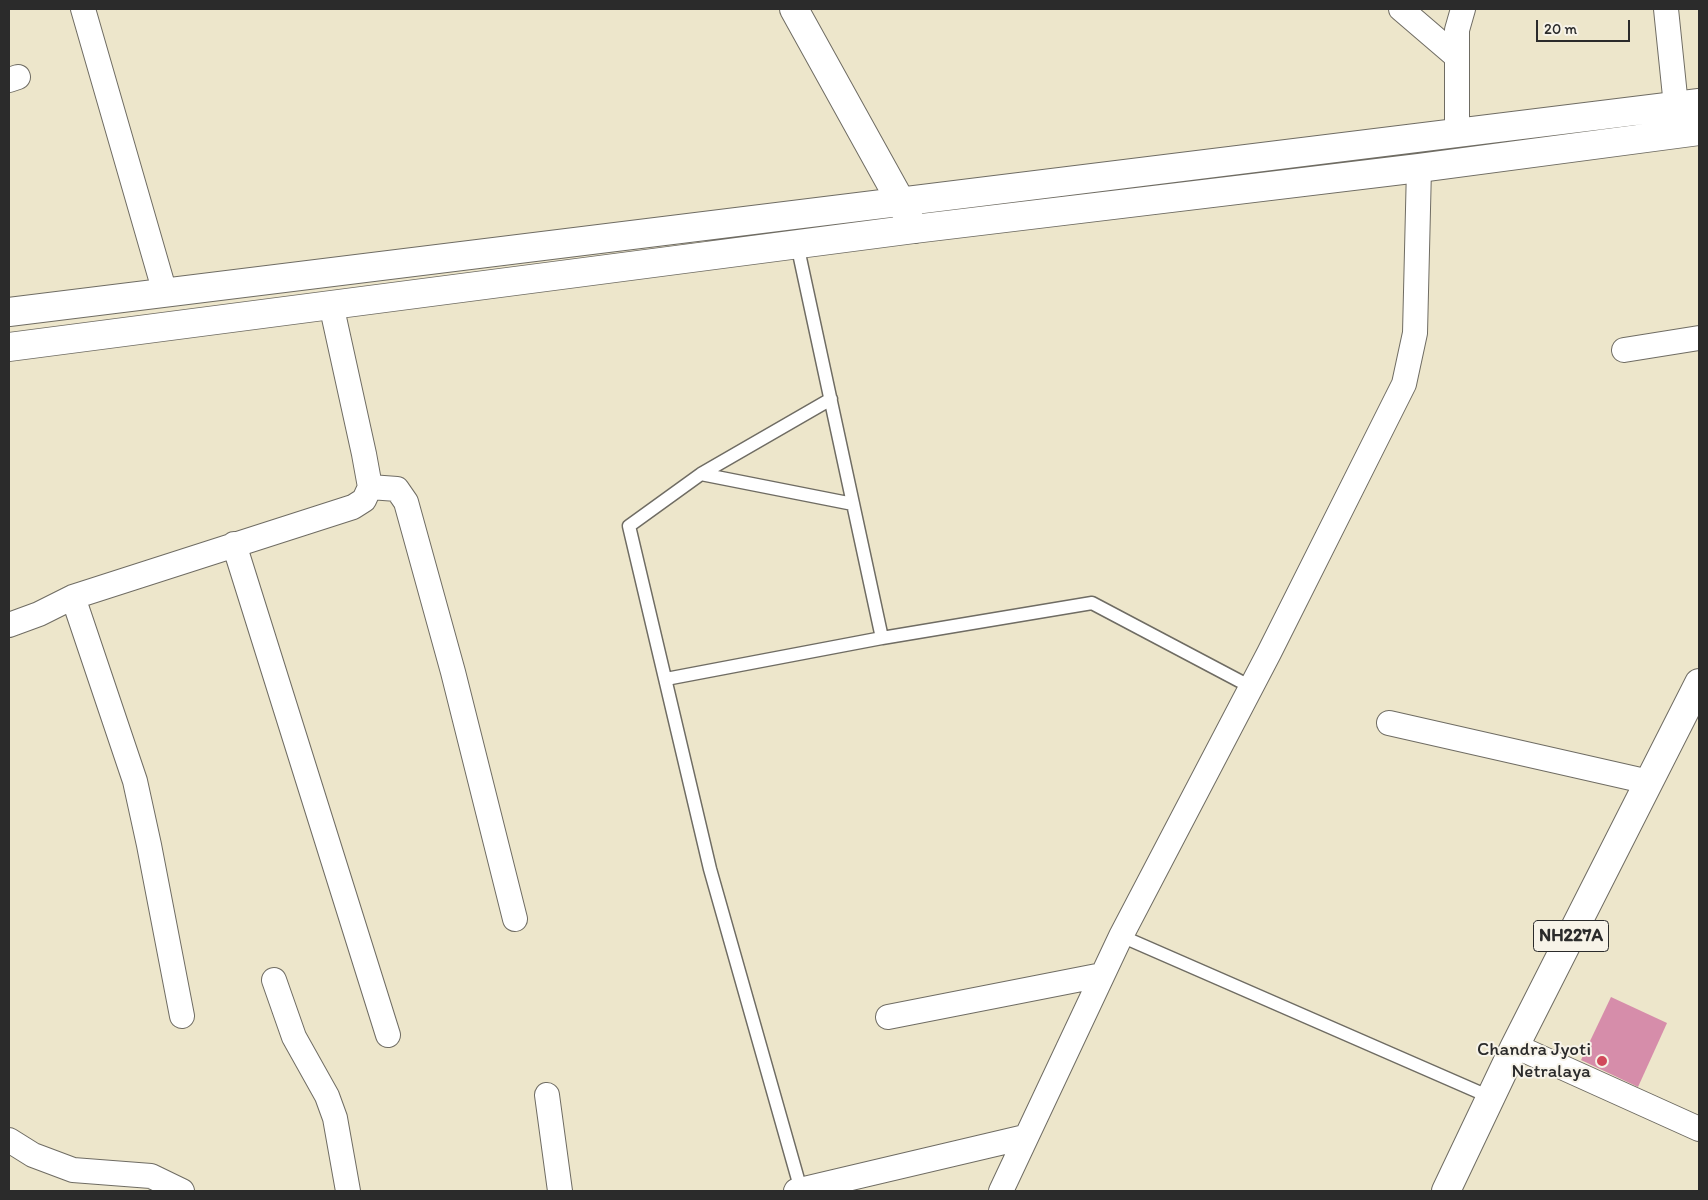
<!DOCTYPE html>
<html>
<head>
<meta charset="utf-8">
<style>
	body { margin:0 }
	#map { position:relative; width:1708px; height:1200px; overflow:hidden; background:#ede6cb; font-family:Itim,sans-serif }
	canvas { display:block }
	.frame { position:absolute; inset:0; border:10px solid #2b2b2b; pointer-events:none }
	.scale { position:absolute; left:1536px; top:20px; width:94px; height:22px; box-sizing:border-box; border:2px solid #2b2b2b; border-top:0; padding-left:6px; font-size:15px; line-height:18px; white-space:nowrap; color:#2b2b2b; -webkit-text-stroke:4px #f7f3e8; paint-order:stroke }
</style>
</head>
<body>
<div id="map">
<canvas width="1708" height="1200"></canvas>
<div class="frame"></div>
<div class="scale">20 m</div>
</div>
<script>
const ctx = document.querySelector('canvas').getContext('2d');
ctx.lineJoin = 'round';
function fill(path, color) { ctx.fillStyle = color; ctx.fill(path, 'evenodd'); }
const poly = rows => new Path2D(rows.map(r => 'M' + r).join(''));
function stroke(path, color, width, dash) { ctx.strokeStyle = color; ctx.lineWidth = width; ctx.lineCap = dash ? 'butt' : 'round'; ctx.setLineDash(dash || []); ctx.stroke(path); }
function drawText(font, color, halo, rows, align = 'center') {
  ctx.font = font + ' Itim,sans-serif'; ctx.lineWidth = 4; ctx.setLineDash([]); ctx.textBaseline = 'middle'; ctx.strokeStyle = halo; ctx.fillStyle = color; for (const [text, x, y, turn = 0] of rows) {
    ctx.save(); ctx.translate(x, y); ctx.rotate((+turn || 0) * Math.PI / 180); ctx.textAlign = isNaN(turn) ? turn : align; if (halo) ctx.strokeText(text, 0, 0); ctx.fillText(text, 0, 0); ctx.restore();
  }
}
fill(poly([
	[1611,997,1667,1023,1638,1087,1581,1060]
]), '#d68daa');
const lane = poly([
	[797,244,882,638],
	[701,474,831,399],
	[666,679,882,638,1092,603,1251,687],
	[1121,936,1490,1097],
	[801,1190,710,869,629,526,701,474,853,504]
]);
const street = poly([
	[83,9,165,293],
	[1401,9,1457,57],
	[1666,9,1676,106],
	[9,80,18,77],
	[1457,133,1457,30,1463,9],
	[1624,350,1699,338],
	[370,487,397,489,406,502,453,672,515,919],
	[234,544,388,1035],
	[73,597,135,781,149,845,182,1016],
	[9,625,39,614,73,597,353,507,364,500,370,487,364,454,331,304],
	[1389,723,1649,782],
	[274,980,294,1037,327,1096,335,1118,348,1191],
	[888,1017,1102,975],
	[1515,1046,1699,1129],
	[547,1095,560,1191],
	[9,1140,33,1155,73,1170,151,1176,182,1191],
	[796,1191,1025,1137],
	[1001,1191,1121,936,1269,653,1404,384,1415,333,1419,168]
]);
const secondary = poly([
	[794,9,901,202,914,229]
]);
const primary = poly([
	[9,312,1699,103],
	[9,347,914,229,1419,168,1699,131]
]);
const highway = poly([
	[1446,1191,1515,1046,1699,683]
]);
stroke(lane, '#6f6c63', 15);
stroke(street, '#6f6c63', 26);
stroke(secondary, '#6f6c63', 30);
stroke(primary, '#6f6c63', 30);
stroke(highway, '#6f6c63', 30);
stroke(lane, '#fff', 12);
stroke(street, '#fff', 24);
stroke(secondary, '#fff', 28);
stroke(primary, '#fff', 28);
stroke(highway, '#fff', 28);
for (const [x, y, r, color] of [
	[1602,1061,6,"#d1495b"]
]) { const dot = new Path2D(); dot.arc(x, y, r, 0, 2 * Math.PI); ctx.fillStyle = color; ctx.fill(dot); stroke(dot, '#f7f3e8', 2); }
for (const [x, y, w] of [
	[1571,936,75]
]) { const box = new Path2D(); box.roundRect(x - w / 2, y - 15.5, w, 31, 4); ctx.fillStyle = '#f7f3e8'; ctx.fill(box); stroke(box, '#2b2b2b', 1); }
drawText('bold 18px', '#2b2b2b', null, [
	["NH227A",1571,936]
]);
drawText('19px', '#2b2b2b', '#f7f3e8', [
	["Chandra Jyoti",1591,1050],
	["Netralaya",1591,1072]
], 'right');
</script>
</body>
</html>
